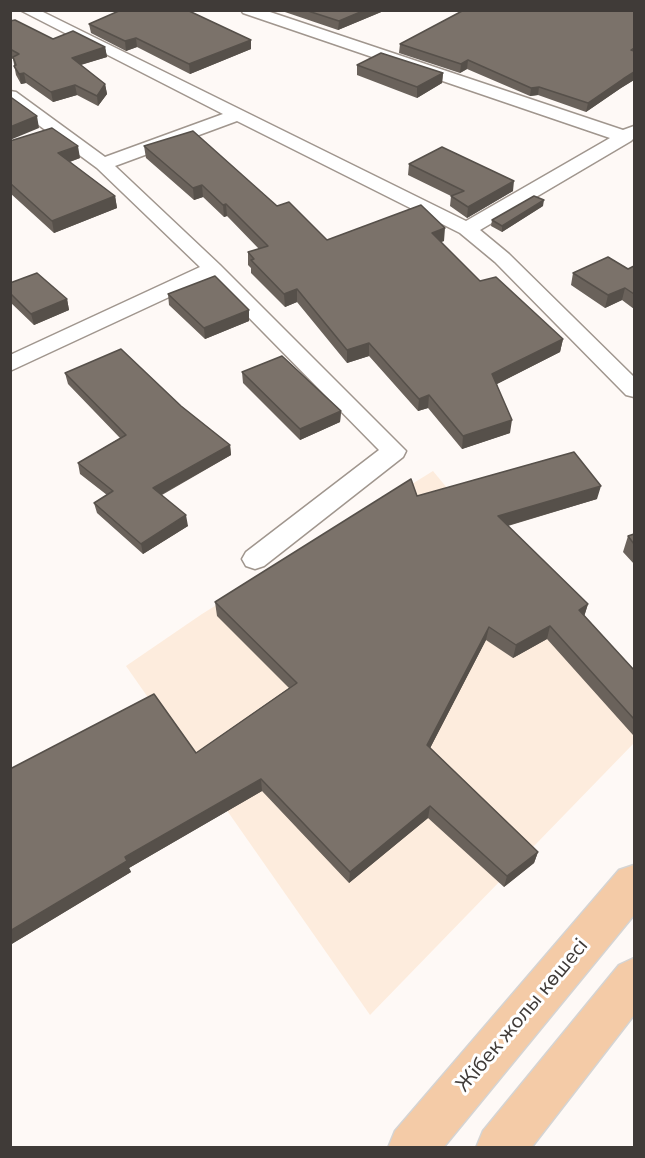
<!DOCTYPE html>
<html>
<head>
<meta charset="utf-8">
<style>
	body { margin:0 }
	#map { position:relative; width:645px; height:1158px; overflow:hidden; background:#fef9f6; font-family:"Nunito Sans",sans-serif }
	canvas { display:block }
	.frame { position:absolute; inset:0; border:12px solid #403b38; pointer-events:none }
</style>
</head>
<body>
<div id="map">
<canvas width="645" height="1158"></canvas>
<div class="frame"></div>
</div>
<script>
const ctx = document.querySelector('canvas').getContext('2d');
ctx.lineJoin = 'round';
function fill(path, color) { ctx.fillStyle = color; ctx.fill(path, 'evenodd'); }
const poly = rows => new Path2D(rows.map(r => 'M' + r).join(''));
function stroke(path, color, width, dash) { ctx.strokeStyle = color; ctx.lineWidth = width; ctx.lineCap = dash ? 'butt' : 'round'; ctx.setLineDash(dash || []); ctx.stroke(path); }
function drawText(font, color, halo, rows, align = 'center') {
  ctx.font = font + ' "Nunito Sans",sans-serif'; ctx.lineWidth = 6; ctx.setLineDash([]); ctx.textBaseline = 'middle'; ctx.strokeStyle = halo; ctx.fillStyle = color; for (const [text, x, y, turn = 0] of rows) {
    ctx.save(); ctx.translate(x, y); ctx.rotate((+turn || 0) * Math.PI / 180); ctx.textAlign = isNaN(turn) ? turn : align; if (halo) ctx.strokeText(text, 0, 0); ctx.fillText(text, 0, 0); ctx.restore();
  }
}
fill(poly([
	[433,471,634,714,634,743,370,1015,126,666,202,614]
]), '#fdecdd');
const street = poly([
	[20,10,39,10,466,221,610,138,243,13,241,10,264,10,623,130,634,126,634,138,631,141,480,230,509,254,634,377,634,397,626,395,495,262,460,233,237,121,115,166,220,265,406,451,403,457,264,566,255,569,246,566,242,559,246,552,379,450,210,278,10,371,10,355,200,267,97,168,10,104,10,91,16,92,105,157,223,114,20,10]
]);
const primary = poly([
	[634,865,634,915,443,1148,388,1148,395,1131,619,870,634,865],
	[634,958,634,1015,531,1148,476,1148,483,1131,619,965,634,958]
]);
stroke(street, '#a0968e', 3);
stroke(primary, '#d5d4d3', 3);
fill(street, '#fff');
fill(primary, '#f4cba7');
fill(poly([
	[279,10,386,10,338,30],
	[634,10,634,80,621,88,586,112,538,95,530,96,467,69,460,73,399,53,400,44],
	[10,21,53,39,105,47,107,57,81,65,105,84,107,94,98,106,77,95,53,102,26,83,21,84,16,75,13,59,10,58],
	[89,24,251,49,190,74,137,47,126,51,91,33],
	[357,65,443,73,442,83,417,98,357,75],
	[10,141,80,158,70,162,115,196,117,208,54,233,10,193],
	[144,146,277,206,327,240,444,241,440,242,480,281,563,339,560,352,497,384,510,433,462,449,428,408,418,411,369,356,347,363,297,302,285,307,251,273,251,268,248,265,248,252,259,249,227,216,224,217,203,197,194,200,146,158],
	[409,164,513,191,467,218,450,206,451,196,408,175],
	[543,206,502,232,491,226,492,220],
	[634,266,634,309,622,300,605,308,571,285,573,273,628,269],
	[10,283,67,299,69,310,34,325,10,302],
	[168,294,249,310,249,321,205,339,169,305],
	[242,372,341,411,340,422,300,440,243,383],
	[65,373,181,406,230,445,231,455,162,495,188,526,143,554,97,513,94,503,107,495,80,474,78,463,120,438,68,384],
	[417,496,597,499,508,526,588,604,584,616,634,670,634,734,633,735,547,639,513,658,486,640,430,748,538,852,534,863,504,887,428,818,349,883,262,791,129,868,131,872,10,945,10,769,196,753,289,688,217,616,215,602],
	[634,534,634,564,623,552,628,536]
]), '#6a625b');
fill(poly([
	[365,10,386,10,338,30,339,21],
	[136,38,137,47,126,51,125,41],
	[251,40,251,49,190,74,189,64],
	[105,47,107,57,73,67,72,58],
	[468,60,467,69,460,73,461,64],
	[634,72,634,80,621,88,586,112,588,103,623,79],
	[24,73,26,83,21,84,19,74],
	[443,73,442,83,417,98,417,87],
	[105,84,107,94,98,106,97,96],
	[75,85,77,95,53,102,51,92],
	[539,87,538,95,530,96,531,88],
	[37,116,39,128,10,140,10,127],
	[78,146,80,158,60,165,58,153],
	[514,181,513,191,467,218,468,207],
	[202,185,203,197,194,200,193,188],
	[115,196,117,208,54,233,52,221],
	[544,200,543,206,502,232,502,226],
	[226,204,227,216,224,217,223,205],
	[445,228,444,241,431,246,432,233],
	[625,288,622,300,605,308,608,295],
	[297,289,297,302,285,307,284,294],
	[67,299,69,310,34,325,31,314],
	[249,310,249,321,205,339,204,328],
	[563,339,560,352,491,387,492,374],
	[369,343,369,356,347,363,347,350],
	[429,395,428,408,418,411,419,399],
	[341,411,340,422,300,440,300,429],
	[512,420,510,433,462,449,463,436],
	[230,445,231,455,155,498,153,488],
	[601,486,597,499,496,529,498,516],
	[186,515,188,526,143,554,141,544],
	[588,604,584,617,579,610],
	[550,626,547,639,513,658,516,645],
	[489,627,486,640,425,758,427,745],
	[261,779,262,791,129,868,131,872,10,945,10,931,125,857],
	[430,806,428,818,349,883,350,872],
	[538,852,534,863,504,887,507,876]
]), '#56504a');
const building = poly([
	[121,10,187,10,251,40,189,64,136,38,125,41,89,24,121,10],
	[305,10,365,10,339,21,305,10],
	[464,10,634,10,634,48,631,50,634,51,634,72,623,79,588,103,539,87,531,88,468,60,461,64,400,44,464,10],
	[15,20,53,39,73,31,105,47,72,58,105,84,97,96,75,85,51,92,24,73,19,74,14,66,16,65,13,57,19,54,10,49,10,21,15,20],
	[381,53,443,73,417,87,357,65,381,53],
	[12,98,37,116,10,127,10,99,12,98],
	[52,128,78,146,58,153,115,196,52,221,10,183,10,141,52,128],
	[193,131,277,206,289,202,327,240,421,205,445,228,432,233,480,281,496,277,563,339,492,374,512,420,463,436,429,395,419,399,369,343,347,350,297,289,284,294,251,260,254,259,248,252,268,246,226,204,223,205,202,185,193,188,144,146,193,131],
	[442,147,514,181,468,207,451,196,464,191,409,164,442,147],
	[534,196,544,200,502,226,492,220,534,196],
	[608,257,628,269,634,266,634,294,625,288,608,295,573,273,608,257],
	[37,273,67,299,31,314,10,293,10,283,37,273],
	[215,276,249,310,204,328,168,294,215,276],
	[121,349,181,406,230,445,153,488,186,515,141,544,94,503,113,491,78,463,126,435,65,373,121,349],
	[282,356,341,411,300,429,242,372,282,356],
	[574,452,601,486,498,516,588,604,579,610,634,670,634,719,550,626,516,645,489,627,427,745,538,852,507,876,430,806,350,872,261,779,125,857,127,861,10,931,10,769,154,694,196,753,297,683,215,602,411,479,417,496,574,452],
	[634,534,634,544,628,536,634,534]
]);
fill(building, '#7b726a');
stroke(building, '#56504a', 1.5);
drawText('21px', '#403b38', '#fff', [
	["Жібек жолы көшесі",523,1016,-50]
]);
</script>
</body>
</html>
